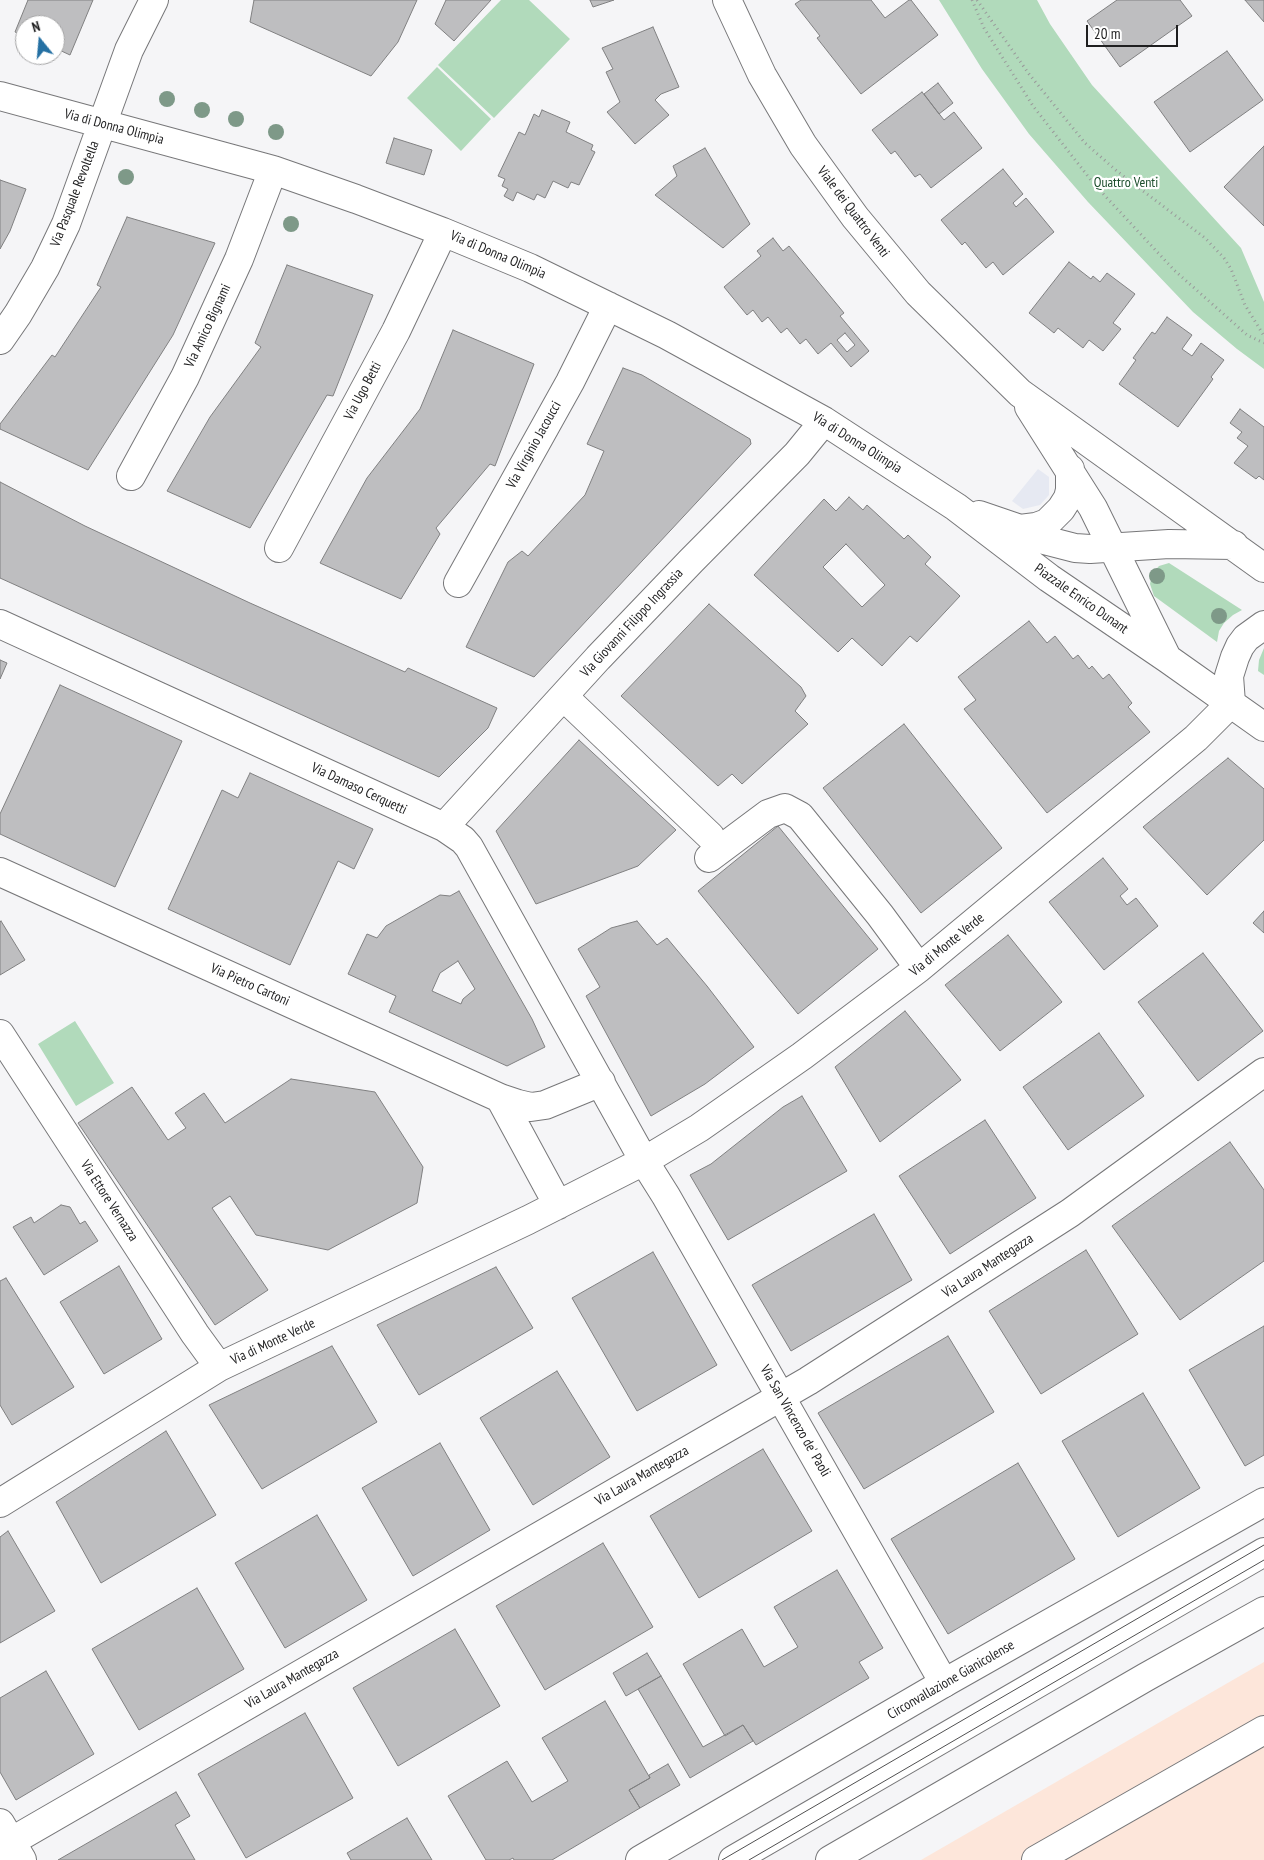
<!DOCTYPE html>
<html>
<head>
<meta charset="utf-8">
<style>
	body { margin:0 }
	#map { position:relative; width:1264px; height:1860px; overflow:hidden; background:#f5f5f7; font-family:"PT Sans Narrow",sans-serif }
	canvas { display:block }
	.north { position:absolute; left:15px; top:15px; width:50px; height:50px; box-sizing:border-box; background:#fff; border:1px solid #a5a5a6; border-radius:50%; rotate:343deg; font-size:14px; font-weight:700; line-height:20px; text-align:center; color:#1f1f20 }
	.north::after { content:''; display:block; margin:auto; width:18px; height:22px; background:#2470a3; clip-path:polygon(50% 0,100% 100%,50% 72%,0 100%) }
	.scale { position:absolute; left:1086px; top:25px; width:92px; height:22px; box-sizing:border-box; border:2px solid #1f1f20; border-top:0; padding-left:6px; font-size:15px; line-height:18px; white-space:nowrap; color:#1f1f20; -webkit-text-stroke:4px #fff; paint-order:stroke }
</style>
</head>
<body>
<div id="map">
<canvas width="1264" height="1860"></canvas>
<div class="north">N</div>
<div class="scale">20 m</div>
</div>
<script>
const ctx = document.querySelector('canvas').getContext('2d');
ctx.lineJoin = 'round';
function fill(path, color) { ctx.fillStyle = color; ctx.fill(path, 'evenodd'); }
const poly = rows => new Path2D(rows.map(r => 'M' + r).join(''));
function stroke(path, color, width, dash) { ctx.strokeStyle = color; ctx.lineWidth = width; ctx.lineCap = dash ? 'butt' : 'round'; ctx.setLineDash(dash || []); ctx.stroke(path); }
function drawText(font, color, halo, rows, align = 'center') {
  ctx.font = font + ' "PT Sans Narrow",sans-serif'; ctx.lineWidth = 4.5; ctx.setLineDash([]); ctx.textBaseline = 'middle'; ctx.strokeStyle = halo; ctx.fillStyle = color; for (const [text, x, y, turn = 0] of rows) {
    ctx.save(); ctx.translate(x, y); ctx.rotate((+turn || 0) * Math.PI / 180); ctx.textAlign = isNaN(turn) ? turn : align; if (halo) ctx.strokeText(text, 0, 0); ctx.fillText(text, 0, 0); ctx.restore();
  }
}
fill(poly([
	[1038,469,1049,477,1049,495,1040,505,1023,509,1012,501]
]), '#e6e9f2');
fill(poly([
	[1264,1662,1264,1860,921,1860]
]), '#fde6da');
fill(poly([
	[501,0,529,0,570,39,494,118,438,65],
	[939,0,1037,0,1050,24,1092,85,1241,248,1264,302,1264,369,1237,349,1193,312,1088,202,1029,134,982,69],
	[437,67,491,119,461,151,407,98],
	[1169,563,1242,610,1233,615,1224,623,1219,631,1217,642,1154,596,1150,584,1152,574,1159,566],
	[1264,648,1264,675,1258,671,1259,660],
	[75,1021,114,1083,76,1106,38,1044]
]), '#b1dabb');
const building = poly([
	[28,0,93,0,70,55,55,48,55,25,25,25,25,36,15,32,28,0],
	[254,0,417,0,398,42,371,76,250,22,254,0],
	[446,0,491,0,454,41,435,24,446,0],
	[590,0,614,0,593,7,590,0],
	[801,0,871,0,885,18,909,0,911,0,938,35,861,94,817,38,820,36,795,4,801,0],
	[1117,0,1180,0,1192,16,1120,67,1087,21,1117,0],
	[1245,0,1264,0,1264,22,1245,0],
	[653,27,679,87,661,94,655,100,669,115,635,144,607,112,620,102,606,72,613,69,602,48,653,27],
	[1227,51,1263,100,1190,152,1154,102,1227,51],
	[938,83,953,103,939,114,924,94,938,83],
	[922,92,944,120,954,112,982,148,931,188,920,174,915,177,895,151,891,154,872,130,922,92],
	[542,110,570,122,566,132,593,145,591,150,595,152,579,185,571,182,568,188,553,181,545,198,537,194,534,200,517,192,513,201,504,196,508,189,502,186,505,179,498,176,519,132,525,135,534,114,539,117,542,110],
	[394,138,432,150,424,175,386,163,394,138],
	[1264,146,1264,226,1224,187,1264,146],
	[705,148,750,224,723,248,655,195,677,176,673,166,705,148],
	[1003,169,1023,194,1013,203,1016,207,1026,198,1054,232,1003,275,993,262,986,268,965,242,962,245,941,220,1003,169],
	[0,180,26,189,10,231,0,249,0,180],
	[127,217,215,243,173,335,88,470,0,429,0,424,52,355,55,357,101,287,97,285,127,217],
	[773,238,783,251,789,246,844,313,840,316,869,351,851,367,831,343,818,354,806,339,800,344,787,328,781,333,768,317,762,322,753,310,747,315,724,287,761,256,757,251,773,238],
	[845,333,855,345,847,352,837,340,845,333],
	[1069,262,1091,279,1093,276,1100,282,1107,273,1135,294,1113,323,1121,329,1103,351,1089,340,1083,348,1058,328,1054,333,1029,313,1069,262],
	[287,265,373,295,333,396,327,395,250,528,167,491,210,417,261,347,255,343,287,265],
	[1167,317,1192,335,1182,349,1192,356,1201,343,1224,360,1211,377,1213,379,1178,427,1119,384,1136,360,1133,358,1152,332,1155,334,1167,317],
	[453,330,534,364,495,466,490,464,436,528,440,534,401,599,320,563,367,478,420,409,453,330],
	[623,368,642,375,750,439,751,444,534,677,466,647,508,562,522,551,528,556,585,495,604,451,587,444,623,368],
	[1240,409,1264,427,1264,480,1259,476,1256,479,1234,463,1248,446,1237,438,1242,432,1230,423,1240,409],
	[0,482,85,526,250,603,405,672,408,668,497,708,488,728,439,777,0,578,0,482],
	[849,497,863,510,867,505,904,539,908,535,931,557,925,564,960,596,917,642,910,636,882,666,852,638,838,652,754,575,824,499,836,511,849,497],
	[846,544,885,585,862,607,823,567,846,544],
	[709,604,801,687,806,696,795,711,808,724,742,784,732,774,718,786,621,696,709,604],
	[1029,621,1047,643,1055,636,1073,659,1078,655,1089,669,1092,666,1103,679,1109,674,1132,703,1128,707,1150,732,1047,813,964,709,976,700,958,677,1029,621],
	[0,660,7,663,0,679,0,660],
	[60,685,182,741,115,887,0,834,0,814,60,685],
	[904,724,1002,848,921,913,823,788,904,724],
	[579,740,676,830,638,866,536,904,496,831,579,740],
	[1228,758,1264,789,1264,840,1207,895,1143,827,1228,758],
	[250,773,373,829,354,869,338,861,290,965,168,909,222,790,238,798,250,773],
	[778,826,878,949,798,1014,698,891,778,826],
	[1103,858,1128,889,1120,896,1127,905,1136,898,1158,926,1104,970,1049,902,1103,858],
	[459,891,532,1019,545,1047,507,1066,389,1012,396,996,348,974,367,934,377,938,386,926,440,895,450,896,459,891],
	[458,961,475,989,463,999,461,1004,432,991,440,973,458,961],
	[1264,911,1264,933,1253,923,1264,911],
	[1,921,25,960,0,975,0,922,1,921],
	[637,921,657,945,667,938,707,986,754,1047,705,1084,651,1116,586,996,600,987,578,949,611,928,637,921],
	[1008,935,1062,1002,1000,1051,945,985,1008,935],
	[1203,953,1263,1031,1198,1081,1138,1002,1203,953],
	[905,1011,961,1080,880,1142,835,1067,905,1011],
	[1099,1033,1144,1096,1068,1150,1023,1087,1099,1033],
	[291,1079,375,1092,423,1167,417,1203,328,1250,256,1235,230,1196,212,1208,268,1290,215,1325,78,1123,132,1087,168,1140,186,1128,175,1113,204,1093,225,1123,291,1079],
	[802,1096,847,1171,728,1240,690,1175,711,1164,783,1107,802,1096],
	[985,1120,1036,1198,950,1254,899,1176,985,1120],
	[1230,1142,1264,1190,1264,1261,1180,1320,1112,1226,1230,1142],
	[61,1205,70,1207,80,1224,85,1221,98,1241,44,1275,13,1227,31,1217,34,1223,61,1205],
	[874,1214,912,1280,791,1351,752,1285,874,1214],
	[1086,1250,1138,1334,1041,1394,989,1311,1086,1250],
	[653,1252,717,1365,637,1411,572,1298,653,1252],
	[119,1266,162,1339,104,1374,60,1302,119,1266],
	[496,1267,533,1328,419,1395,377,1325,496,1267],
	[6,1278,74,1387,12,1425,0,1405,0,1281,6,1278],
	[1264,1326,1264,1455,1245,1466,1189,1370,1264,1326],
	[948,1336,994,1412,864,1489,818,1413,948,1336],
	[332,1346,377,1422,262,1489,209,1405,332,1346],
	[557,1371,610,1457,533,1505,480,1418,557,1371],
	[1143,1393,1200,1488,1118,1537,1062,1441,1143,1393],
	[166,1431,216,1515,101,1583,56,1502,166,1431],
	[440,1443,490,1530,413,1576,362,1488,440,1443],
	[763,1449,812,1531,699,1598,650,1516,763,1449],
	[1018,1463,1075,1559,948,1634,891,1539,1018,1463],
	[317,1515,367,1600,285,1648,235,1563,317,1515],
	[8,1531,55,1611,0,1643,0,1537,8,1531],
	[603,1543,653,1627,545,1690,496,1606,603,1543],
	[837,1570,883,1648,859,1662,869,1678,756,1745,743,1725,725,1736,683,1664,742,1629,764,1667,798,1647,774,1607,837,1570],
	[197,1588,244,1669,139,1730,92,1649,197,1588],
	[455,1629,500,1706,398,1766,353,1688,455,1629],
	[647,1653,661,1676,626,1696,613,1673,647,1653],
	[46,1671,94,1754,16,1800,0,1772,0,1698,46,1671],
	[661,1676,703,1747,743,1725,753,1741,690,1778,638,1689,661,1676],
	[605,1701,650,1778,629,1790,640,1808,552,1860,514,1860,513,1858,509,1860,486,1860,448,1796,507,1761,532,1802,568,1781,542,1738,605,1701],
	[305,1713,353,1798,246,1858,198,1774,305,1713],
	[668,1764,680,1785,640,1808,629,1790,650,1778,649,1775,668,1764],
	[176,1792,190,1816,175,1825,195,1860,58,1860,176,1792],
	[407,1818,432,1860,351,1860,347,1853,407,1818]
]);
fill(building, '#bebec0');
stroke(building, '#808081', 1);
const minor = poly([
	[727,0,762,75,803,145,855,217,918,293,1020,393,1264,568],
	[0,96,273,170,356,199,443,232,530,268,667,335,824,421,956,507,1049,578,1168,659,1264,727],
	[0,340,18,314,45,268,66,224,129,50,154,0],
	[1029,407,1093,508,1167,658],
	[131,476,185,377,239,259,273,170],
	[979,515,1020,529,1044,540,1075,548,1090,549,1169,544,1234,545],
	[1020,529,1036,527,1047,523,1061,509,1068,498,1070,490,1070,469],
	[279,548,396,331,443,232],
	[458,583,570,382,608,306],
	[0,624,444,827,463,840,469,847,644,1161,666,1196,944,1683],
	[564,697,710,836],
	[1231,703,1229,676,1235,657,1240,646,1246,638,1264,625],
	[444,827,598,658,691,561,797,454,824,421],
	[709,858,768,814,785,808,800,816,880,915,919,968],
	[0,872,500,1098,518,1104,531,1107,545,1105,601,1082],
	[0,1034,195,1334,219,1367],
	[500,1098,558,1205],
	[0,1503,219,1367,528,1220,644,1161,699,1128,802,1056,919,968,1196,738,1231,703],
	[0,1823,22,1860],
	[0,1848,808,1381,1070,1213,1264,1072],
	[733,1860,1264,1552],
	[1036,1860,1264,1730]
]);
const major = poly([
	[640,1860,944,1683,1264,1502],
	[830,1860,1146,1677,1264,1611]
]);
stroke(minor, '#777779', 30);
stroke(major, '#777779', 30);
stroke(poly([
	[972,0,984,28,1033,106,1094,184,1174,270,1237,326,1247,335,1264,343],
	[977,0,1029,74,1085,143,1118,172,1205,238,1224,258,1231,269,1245,305,1264,336]
]), '#99999a', 3, [1, 4]);
stroke(minor, '#fff', 28);
stroke(major, '#fff', 28);
stroke(poly([
	[722,1860,1264,1545],
	[749,1860,1264,1560]
]), '#505051', 1);
ctx.fillStyle = '#7e9988';
for (const [x, y] of [
	[167,99],
	[202,110],
	[236,119],
	[276,132],
	[126,177],
	[291,224],
	[1157,576],
	[1219,616]
]) { ctx.beginPath(); ctx.arc(x, y, 8, 0, 2 * Math.PI); ctx.fill(); }
drawText('14px', '#1f1f20', '#fff', [
	["Via di Donna Olimpia",114,127,15],
	["Via Pasquale Revoltella",75,194,-69],
	["Viale dei Quattro Venti",853,212,53],
	["Via di Donna Olimpia",498,255,23],
	["Via Amico Bignami",208,326,-65],
	["Via Ugo Betti",363,391,-62],
	["Via di Donna Olimpia",857,443,32],
	["Via Virginio Jacoucci",534,445,-61],
	["Piazzale Enrico Dunant",1081,599,35],
	["Via Giovanni Filippo Ingrassia",632,623,-47],
	["Via Damaso Cerquetti",359,789,25],
	["Via di Monte Verde",947,945,-39],
	["Via Pietro Cartoni",250,985,24],
	["Via Ettore Vernazza",109,1201,57],
	["Via Laura Mantegazza",988,1266,-33],
	["Via di Monte Verde",273,1342,-25],
	["Via San Vincenzo de' Paoli",795,1421,60],
	["Via Laura Mantegazza",642,1476,-30],
	["Via Laura Mantegazza",292,1679,-30],
	["Circonvallazione Gianicolense",951,1680,-30]
]);
drawText('14px', '#1d4e2d', '#fff', [
	["Quattro Venti",1126,183]
]);
</script>
</body>
</html>
